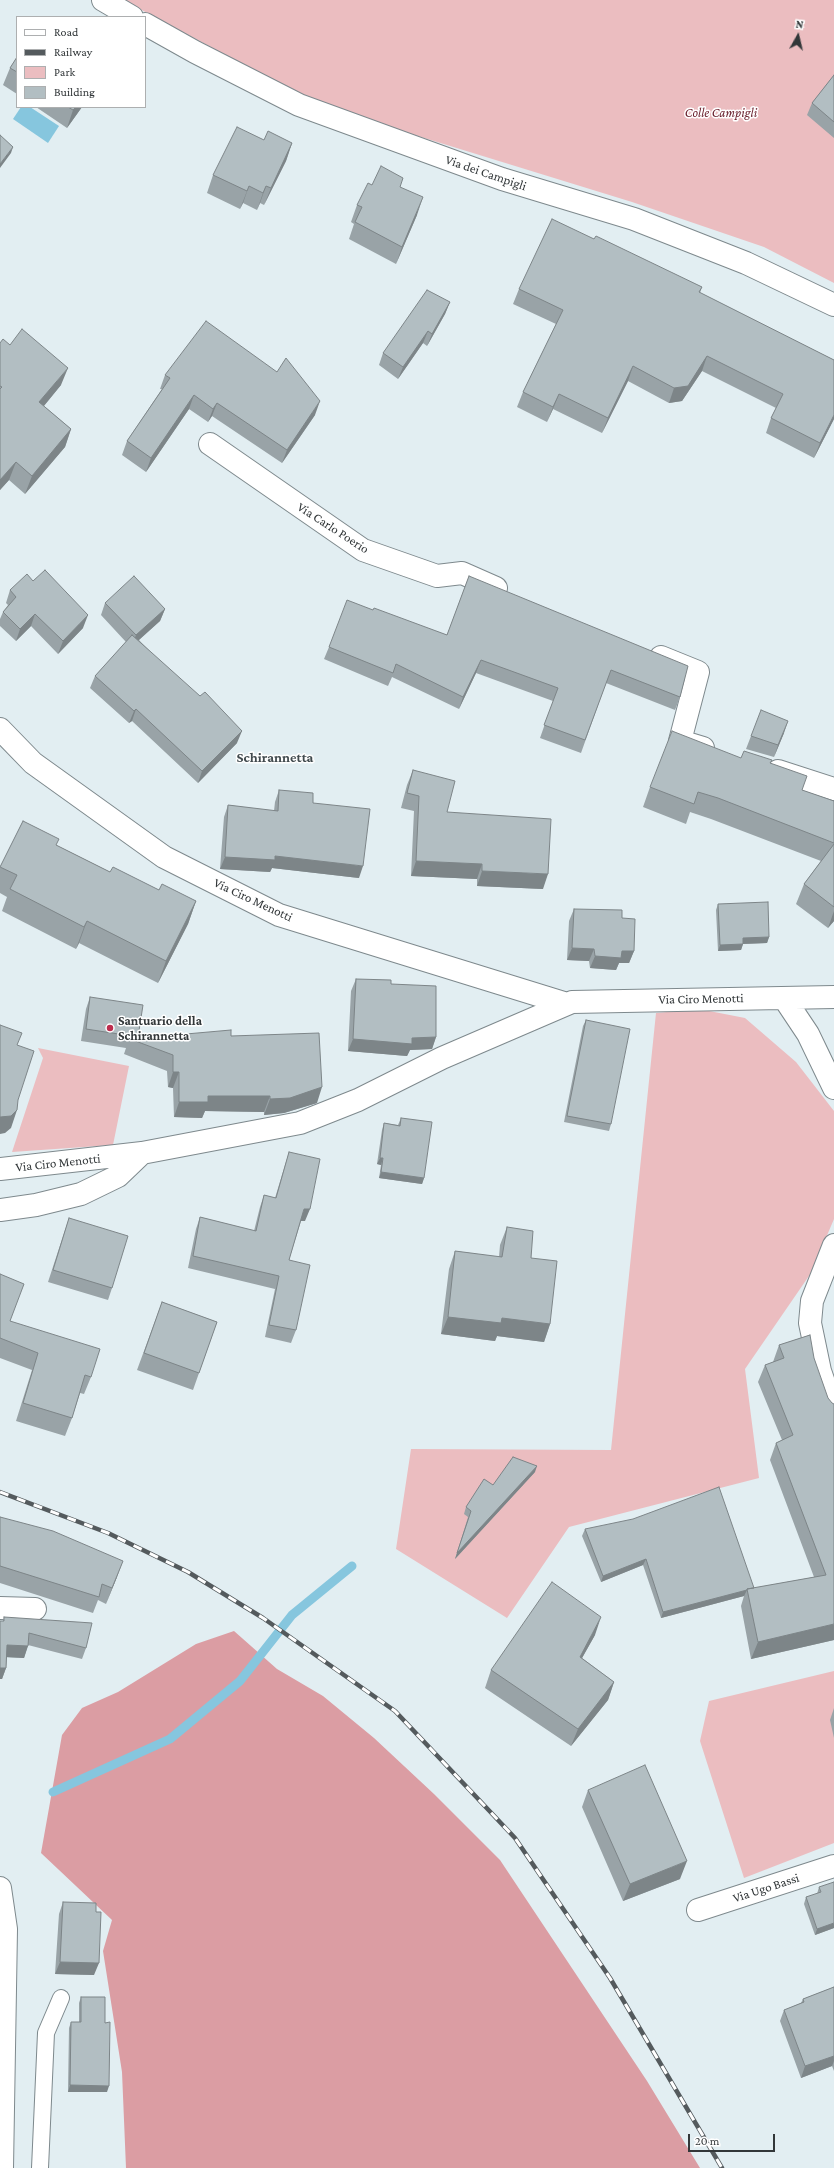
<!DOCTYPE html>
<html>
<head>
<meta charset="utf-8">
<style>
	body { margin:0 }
	#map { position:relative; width:834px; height:2168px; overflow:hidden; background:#e2eef2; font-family:"Crimson Pro",serif }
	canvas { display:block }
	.legend { position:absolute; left:16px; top:16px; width:130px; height:92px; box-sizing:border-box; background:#fff; border:1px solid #adafb0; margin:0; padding:5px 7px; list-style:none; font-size:12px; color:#323739 }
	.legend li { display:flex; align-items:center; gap:8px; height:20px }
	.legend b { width:20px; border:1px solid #adafb0 }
	.north { position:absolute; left:778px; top:16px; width:40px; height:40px; -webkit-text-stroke:3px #fff; paint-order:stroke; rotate:8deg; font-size:11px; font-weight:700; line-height:16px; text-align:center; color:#323739 }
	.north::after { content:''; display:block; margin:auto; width:14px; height:18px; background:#323739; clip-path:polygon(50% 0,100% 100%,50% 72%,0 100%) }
	.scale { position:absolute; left:688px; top:2134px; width:87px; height:18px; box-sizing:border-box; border:2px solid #323739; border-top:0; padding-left:5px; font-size:12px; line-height:14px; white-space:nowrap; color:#323739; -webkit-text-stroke:3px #fff; paint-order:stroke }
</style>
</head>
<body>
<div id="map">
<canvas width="834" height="2168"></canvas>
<ul class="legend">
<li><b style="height:5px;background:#fff"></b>Road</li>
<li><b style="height:5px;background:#545a5d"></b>Railway</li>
<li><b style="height:11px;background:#ebbdc0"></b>Park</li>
<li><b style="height:11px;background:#b2bec2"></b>Building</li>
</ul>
<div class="north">N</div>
<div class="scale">20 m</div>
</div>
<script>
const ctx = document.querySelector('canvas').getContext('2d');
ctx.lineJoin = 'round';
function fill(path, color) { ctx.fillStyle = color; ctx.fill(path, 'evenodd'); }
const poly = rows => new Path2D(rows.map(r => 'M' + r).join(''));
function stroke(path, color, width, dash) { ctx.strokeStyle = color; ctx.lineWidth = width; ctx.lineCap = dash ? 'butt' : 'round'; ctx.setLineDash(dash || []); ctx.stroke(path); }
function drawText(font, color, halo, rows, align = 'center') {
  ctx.font = font + ' "Crimson Pro",serif'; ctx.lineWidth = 3; ctx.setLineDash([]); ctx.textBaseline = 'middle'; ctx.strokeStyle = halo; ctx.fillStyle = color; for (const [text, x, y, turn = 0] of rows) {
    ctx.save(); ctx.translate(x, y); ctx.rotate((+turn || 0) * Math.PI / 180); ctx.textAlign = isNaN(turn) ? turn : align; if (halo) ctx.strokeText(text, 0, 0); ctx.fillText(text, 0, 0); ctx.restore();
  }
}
fill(poly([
	[123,0,834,0,834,283,764,247,632,202,408,133,306,98],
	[699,1009,745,1018,796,1062,834,1111,834,1219,811,1273,745,1369,759,1478,569,1527,507,1618,396,1549,411,1449,611,1450,656,1013],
	[38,1048,129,1066,113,1145,12,1152,43,1058],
	[834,1671,834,1843,744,1878,700,1741,709,1701]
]), '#ebbdc0');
fill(poly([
	[234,1631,277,1669,323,1696,374,1738,434,1794,500,1860,647,2081,700,2168,126,2168,122,2072,103,1951,112,1920,41,1853,62,1735,82,1708,118,1692,196,1644]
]), '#db9da3');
fill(poly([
	[21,107,30,107,59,126,48,143,13,119]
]), '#86c6de');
stroke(poly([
	[53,1792,170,1739,240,1681,292,1615,352,1566]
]), '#86c6de', 9);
const service = poly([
	[40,2168,46,2033,61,1998]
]);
const minor = poly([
	[210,444,363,550,437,576,462,573,496,588],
	[661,657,698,672,680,741,703,748],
	[0,729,33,763,164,857,279,915,567,1004],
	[778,771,834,789],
	[784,998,808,1034,834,1088],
	[0,1169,142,1153,300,1123,358,1100,442,1058,572,1002,834,997],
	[0,1210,36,1205,81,1194,118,1176,142,1153],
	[834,1245,812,1301,810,1323,820,1371,834,1411],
	[0,1608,35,1609],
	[0,1888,6,1929,2,2168],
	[698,1910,834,1866]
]);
const tertiary = poly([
	[103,0,132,17],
	[145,24,195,52,299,105,502,179,634,219,746,263,834,305]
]);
stroke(service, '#7e898d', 18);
stroke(minor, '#7e898d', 24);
stroke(tertiary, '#7e898d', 24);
stroke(service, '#fff', 16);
stroke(minor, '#fff', 22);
stroke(tertiary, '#fff', 22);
const rail = poly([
	[0,1492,108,1533,188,1572,263,1618,395,1711,515,1838,610,1978,722,2168]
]);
stroke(rail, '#545a5d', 4.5);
stroke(rail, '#fff', 3, [9]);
fill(poly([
	[17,57,17,94,3,85,10,68],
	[834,75,834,138,807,115,812,103],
	[36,107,82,107,67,128],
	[264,140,292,143,286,161,264,205,260,203,257,210,243,203,240,209,207,193,213,175],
	[372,185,400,187,417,215,396,264,349,239,354,224,351,222,357,205],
	[594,239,702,287,700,293,834,360,834,419,814,458,766,433,771,418,776,408,702,371,682,401,669,403,628,381,602,433,553,409,547,422,517,407,523,392,556,324,513,304,519,289],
	[450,302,445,314,427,346,423,343,398,379,379,365,383,353],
	[0,343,10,345,61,385,44,406,71,429,65,447,25,494,9,480,0,490],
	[165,375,315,415,282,463,212,416,208,422,189,409,146,472,122,455,127,441,162,389,160,389],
	[469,576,680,697,675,710,606,683,581,753,540,738,553,701,476,673,459,709,392,677,388,686,324,659,329,647,373,610,447,635],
	[33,581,83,628,58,654,31,626,16,641,0,626,0,619,3,612,8,605,6,603,10,590],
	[105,603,165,609,160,621,139,640,237,743,198,783,132,721,129,723,90,688,95,676,126,642,101,615],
	[784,733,774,757,746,749,751,736],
	[741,758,770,763,802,790,834,801,834,921,828,928,796,904,804,884,821,861,711,819,690,812,686,824,643,807,650,787],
	[413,770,447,812,543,889,477,886,477,879,411,876,414,811,401,808,407,785],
	[279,790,313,803,359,878,272,868,270,872,220,869,224,817,228,805,274,811,275,802],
	[23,821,56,845,110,872,159,890,196,901,188,924,158,983,79,943,76,949,2,911,7,897,0,893,0,868],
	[718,904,769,937,767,943,743,944,741,950,718,951,716,910],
	[574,909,622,918,634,951,629,963,619,963,616,970,590,968,589,961,567,960,569,921],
	[356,979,391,984,436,1037,432,1049,410,1050,407,1056,348,1051,351,991],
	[90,997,138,1037,138,1038,231,1036,317,1103,284,1113,264,1115,264,1112,205,1111,202,1118,174,1117,173,1088,168,1087,167,1071,124,1054,126,1048,81,1041,86,1009],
	[586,1020,611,1124,609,1131,564,1122,583,1026],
	[401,1118,424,1178,422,1184,379,1178,381,1165,377,1164,382,1130,384,1123,398,1125],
	[289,1152,305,1221,301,1221,289,1260,296,1330,291,1343,265,1337,275,1289,188,1268,196,1229,200,1217,254,1231,260,1207,264,1195,275,1198,285,1165],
	[69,1218,112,1288,108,1300,48,1282,65,1230],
	[507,1227,531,1258,550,1324,544,1342,497,1336,495,1341,441,1334,449,1269,455,1251,499,1257,500,1245],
	[0,1274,10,1321,91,1377,84,1394,80,1393,72,1418,65,1436,16,1421,32,1370,0,1358],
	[162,1302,217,1322,193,1390,137,1370],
	[810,1335,834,1640,751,1659,741,1606,744,1596,661,1618,643,1565,601,1582,582,1536,585,1529,754,1588,814,1577,770,1460,776,1443,782,1440,758,1382,765,1365,773,1362,779,1345],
	[535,1472,455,1559,468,1517,464,1514,466,1507,493,1485],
	[0,1517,117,1577,106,1604,98,1600,93,1613,0,1583],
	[4,1617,86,1648,82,1659,28,1645,24,1658,7,1657,6,1668,2,1679,0,1679,0,1621,3,1621],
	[595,1635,582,1658,614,1682,608,1700,571,1746,485,1688,491,1670],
	[834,1708,834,1738,830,1720],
	[588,1790,680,1879,623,1901,582,1807],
	[819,1887,834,1928,815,1935,804,1904,806,1897,817,1894],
	[63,1902,96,1912,94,1975,55,1974,59,1914],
	[834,1987,834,2071,832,2066,801,2078,780,2021,784,2010,801,2003,803,1999],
	[81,1997,105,2023,107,2092,68,2092,69,2028,71,2022,79,2022,79,2003]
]), '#99a3a7');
fill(poly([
	[76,107,82,107,67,128,73,110],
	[292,143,286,161,264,205,271,188],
	[13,147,11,153,0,168,0,164],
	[249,186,243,203,240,209,247,191],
	[266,186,260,203,257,210,263,193],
	[423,197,417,215,396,264,402,247],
	[450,302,445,314,427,346,432,334],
	[428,331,423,343,398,379,403,367],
	[707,356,702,371,682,401,669,403,674,388],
	[633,366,628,381,602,433,608,418],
	[68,368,61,385,33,419,39,402],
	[559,394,553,409,547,422,553,407],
	[194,395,189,409,146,472,151,458],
	[320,401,315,415,282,463,287,450],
	[217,403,212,416,208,422,213,409],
	[834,415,834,419,814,458,820,443],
	[71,429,65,447,25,494,32,476],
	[16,462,9,480,0,490,0,480],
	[165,609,160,621,131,647,136,635],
	[35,614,31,626,16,641,20,629],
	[88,615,83,628,58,654,63,641],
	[481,660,476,673,459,709,463,697],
	[136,709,132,721,129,723,134,711],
	[788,721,784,733,774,757,778,745],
	[242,731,237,743,198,783,202,771],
	[275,856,363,866,359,878,272,868,270,872,220,869,225,857],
	[416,861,482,864,477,879,411,876],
	[482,871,548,874,543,889,477,886],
	[196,901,188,924,158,983,166,961],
	[834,911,834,921,828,928],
	[87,921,79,943,76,949,84,927],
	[769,937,767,943,741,944,743,938],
	[743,944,741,950,718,951,720,945],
	[572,948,594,949,589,961,567,960],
	[622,951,634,951,629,963,619,963,616,970,590,968,595,956],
	[436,1037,432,1049,410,1050,407,1056,348,1051,353,1039],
	[173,1072,179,1072,173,1088,168,1087],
	[322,1087,317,1103,284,1113,264,1115,270,1099],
	[208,1096,270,1096,264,1112,205,1111,202,1118,174,1117,179,1102],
	[17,1110,11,1128,5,1133,0,1134,0,1117],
	[380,1158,383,1158,381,1165,377,1164],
	[381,1172,424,1178,422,1184,379,1178],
	[304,1209,310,1209,305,1221,300,1221],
	[448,1317,502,1318,550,1324,544,1342,497,1336,495,1341,441,1334],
	[537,1466,535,1472,455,1559,457,1553],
	[646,1559,643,1565,601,1582,603,1576],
	[123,1561,117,1577,106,1604,112,1588],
	[747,1590,744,1596,661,1618,663,1612],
	[601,1617,595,1635,573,1674,580,1657],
	[834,1624,834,1640,751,1659,758,1642],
	[7,1645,28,1646,24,1658,3,1657],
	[0,1668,6,1668,2,1679,0,1679],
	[614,1682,608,1700,571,1746,578,1729],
	[687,1861,680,1879,623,1901,630,1884],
	[834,1923,834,1928,815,1935,817,1929],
	[60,1962,99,1963,94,1975,55,1974],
	[834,2056,834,2061,832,2066,801,2078,805,2066],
	[70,2085,109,2086,107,2092,68,2092]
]), '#7d8588');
const building = poly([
	[17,57,17,72,10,68,17,57],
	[834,75,834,122,812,103,834,75],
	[68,107,76,107,73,110,68,107],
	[237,127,264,140,268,131,292,143,271,188,266,186,263,193,249,186,247,191,213,175,237,127],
	[0,135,13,147,0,164,0,135],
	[381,166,403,178,400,187,423,197,402,247,355,222,362,207,357,205,368,183,372,185,381,166],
	[552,219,594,239,596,236,702,287,699,292,834,360,834,415,820,443,771,418,783,394,707,356,688,386,674,388,633,366,608,418,559,394,553,407,523,392,563,310,519,289,552,219],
	[427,290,450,302,432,334,428,331,403,367,383,353,427,290],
	[206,321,277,372,286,358,320,401,287,450,217,403,213,409,194,395,151,458,127,441,170,378,165,375,206,321],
	[22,329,68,368,39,402,71,429,32,476,16,462,0,480,0,389,2,387,0,386,0,343,3,339,10,345,22,329],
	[45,570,88,615,63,641,35,614,20,629,3,612,16,597,10,590,27,574,33,581,45,570],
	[134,576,165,609,136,635,105,603,134,576],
	[469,576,688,666,680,697,611,670,585,740,544,725,558,688,481,660,463,697,396,664,393,673,329,647,347,600,373,610,374,608,447,635,469,576],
	[132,635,200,696,205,692,242,731,202,771,136,709,134,711,95,676,132,635],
	[761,710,788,721,778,745,751,736,761,710],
	[672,731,741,758,744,751,772,760,770,763,807,776,802,790,834,801,834,843,718,798,698,792,694,804,650,787,672,731],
	[413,770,455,781,447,812,551,819,548,874,482,871,482,864,416,861,419,796,407,793,413,770],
	[279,790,313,793,313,803,370,809,363,866,275,856,275,860,225,857,228,805,278,811,279,790],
	[23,821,59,839,56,845,110,872,113,867,159,890,162,884,196,901,166,961,87,921,84,927,10,889,17,875,0,867,23,821],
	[834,844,834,907,804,884,834,844],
	[768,902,769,937,743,938,743,944,720,945,718,904,768,902],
	[574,909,622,910,622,918,635,919,634,951,622,951,621,958,595,956,594,949,572,948,574,909],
	[356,979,391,980,391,984,436,986,436,1037,412,1038,412,1044,353,1039,356,979],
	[90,997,143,1005,138,1037,86,1029,90,997],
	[586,1020,630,1029,611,1124,567,1116,586,1020],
	[0,1025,22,1033,17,1045,34,1051,18,1100,17,1110,11,1116,0,1117,0,1025],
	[231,1030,231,1036,319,1033,322,1087,290,1098,270,1099,270,1096,208,1096,208,1102,179,1102,179,1072,173,1072,173,1055,130,1039,231,1030],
	[401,1118,432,1122,424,1178,381,1172,383,1158,380,1158,384,1123,400,1126,401,1118],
	[289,1152,320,1159,310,1209,304,1209,289,1260,310,1265,296,1330,269,1325,279,1276,193,1256,200,1217,256,1231,264,1195,276,1198,289,1152],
	[69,1218,128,1236,112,1288,53,1270,69,1218],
	[507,1227,533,1231,531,1258,557,1261,550,1324,502,1318,501,1323,448,1317,455,1251,502,1257,507,1227],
	[0,1274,24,1284,10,1321,100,1349,91,1377,85,1375,72,1418,23,1403,38,1353,0,1338,0,1274],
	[162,1302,217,1322,199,1373,144,1353,162,1302],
	[810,1335,814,1358,828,1398,832,1403,834,1404,834,1624,758,1642,747,1589,826,1575,776,1443,793,1435,765,1365,784,1358,779,1345,810,1335],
	[513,1457,537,1466,457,1553,471,1511,466,1507,484,1479,493,1485,513,1457],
	[719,1487,754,1588,747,1589,747,1590,663,1612,646,1559,603,1576,585,1529,633,1519,719,1487],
	[0,1517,53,1531,123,1561,112,1588,102,1584,99,1597,0,1566,0,1517],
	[552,1582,601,1617,580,1657,614,1682,578,1729,491,1670,552,1582],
	[4,1617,92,1623,86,1648,29,1633,28,1646,7,1645,6,1668,0,1668,0,1621,4,1621,4,1617],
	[645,1765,687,1861,630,1884,588,1790,645,1765],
	[834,1882,834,1923,817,1929,806,1897,821,1892,819,1887,834,1882],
	[63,1902,96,1903,96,1912,101,1912,99,1963,60,1962,63,1902],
	[834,1987,834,2056,805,2066,784,2010,804,2002,803,1999,834,1987],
	[81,1997,105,1997,105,2023,110,2022,109,2086,70,2085,71,2022,81,2022,81,1997]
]);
fill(building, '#b2bec2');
stroke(building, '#7d8588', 1);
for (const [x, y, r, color] of [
	[110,1028,4,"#bd2d4e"]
]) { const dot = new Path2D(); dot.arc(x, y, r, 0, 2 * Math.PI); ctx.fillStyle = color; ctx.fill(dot); stroke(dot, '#fff', 1.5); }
drawText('italic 13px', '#6b2330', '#fff', [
	["Colle Campigli",721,113]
]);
drawText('13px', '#323739', '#fff', [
	["Via dei Campigli",486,173,19],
	["Via Carlo Poerio",333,528,33],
	["Via Ciro Menotti",253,900,25],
	["Via Ciro Menotti",701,999,-1],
	["Via Ciro Menotti",58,1163,-6],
	["Via Ugo Bassi",766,1888,-18]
]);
drawText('bold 13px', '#323739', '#fff', [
	["Santuario della",118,1021],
	["Schirannetta",118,1036]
], 'left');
drawText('bold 14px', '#414a4e', '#fff', [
	["Schirannetta",275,758]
]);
</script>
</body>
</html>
